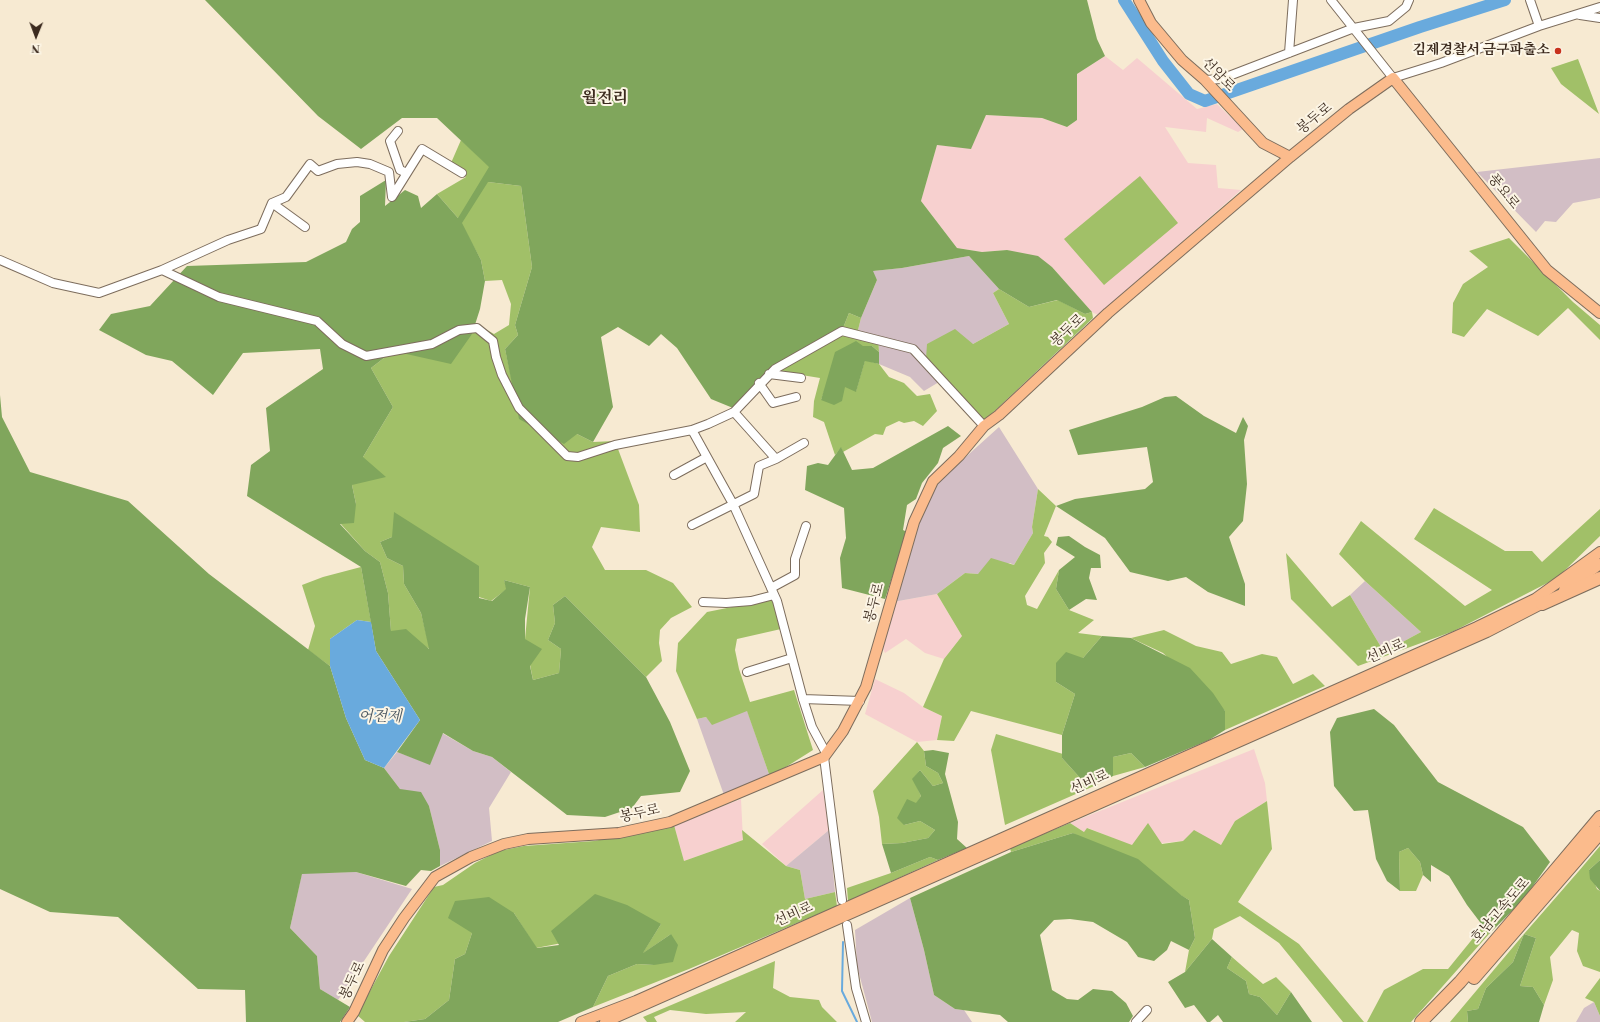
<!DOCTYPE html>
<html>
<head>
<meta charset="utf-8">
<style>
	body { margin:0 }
	#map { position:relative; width:1600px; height:1022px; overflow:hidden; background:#f7ead2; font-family:"Libre Bodoni",serif }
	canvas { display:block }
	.north { position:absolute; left:16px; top:16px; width:40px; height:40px; -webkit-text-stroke:3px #fcf5e5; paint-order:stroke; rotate:181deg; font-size:11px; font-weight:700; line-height:16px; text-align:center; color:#3b2a1e }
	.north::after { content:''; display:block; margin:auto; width:14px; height:18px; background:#3b2a1e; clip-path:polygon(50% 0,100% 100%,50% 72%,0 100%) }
</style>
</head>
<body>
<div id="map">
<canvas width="1600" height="1022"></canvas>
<div class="north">N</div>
</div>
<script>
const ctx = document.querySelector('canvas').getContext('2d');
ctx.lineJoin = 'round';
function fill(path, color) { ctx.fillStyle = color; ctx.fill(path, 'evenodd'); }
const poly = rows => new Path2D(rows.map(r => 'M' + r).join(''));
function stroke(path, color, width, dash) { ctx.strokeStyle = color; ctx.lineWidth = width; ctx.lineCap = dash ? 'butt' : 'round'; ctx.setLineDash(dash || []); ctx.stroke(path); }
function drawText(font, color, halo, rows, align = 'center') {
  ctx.font = font + ' "Libre Bodoni","Noto Serif KR",serif'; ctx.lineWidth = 4; ctx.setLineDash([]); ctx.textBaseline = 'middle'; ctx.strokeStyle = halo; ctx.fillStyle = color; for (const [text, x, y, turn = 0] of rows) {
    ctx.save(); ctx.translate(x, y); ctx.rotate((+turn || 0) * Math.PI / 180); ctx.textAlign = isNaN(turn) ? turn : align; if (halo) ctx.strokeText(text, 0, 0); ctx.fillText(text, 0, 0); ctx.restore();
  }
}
fill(poly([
	[1105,56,1123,70,1137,58,1197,109,1217,104,1243,129,1238,132,1207,118,1206,132,1165,127,1188,163,1216,165,1218,188,1241,190,1098,315,1092,312,1052,267,1007,250,982,252,957,248,921,201,937,145,971,148,986,115,1042,118,1067,127,1077,120,1077,74],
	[937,594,962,636,944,659,925,653,906,639,885,653,882,647,893,602],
	[875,679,904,693,923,707,942,716,937,740,917,742,865,714],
	[1254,749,1265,783,1267,801,1235,821,1221,845,1183,841,1132,846,1088,828,1084,832,1070,823],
	[823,790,829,830,786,866,762,844],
	[741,799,743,840,684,861,674,825]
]), '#f7d0cf');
fill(poly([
	[1600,158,1600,198,1573,203,1556,222,1545,221,1536,232,1477,172],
	[969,256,999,289,993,293,1009,324,973,344,944,379,924,391,910,377,879,364,878,338,858,330,861,318,877,280,872,271,902,268],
	[999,427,1038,489,1032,527,1033,533,1014,565,1010,563,978,574,965,573,937,594,893,602,917,524,938,482],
	[1365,581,1421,632,1384,652,1350,595],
	[747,710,770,777,724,795,697,719,706,717,713,724],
	[442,733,473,751,492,757,511,772,489,808,492,841,440,866,440,850,429,806,400,789,384,768,397,752,430,764],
	[829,830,835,892,805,899,800,870,786,866],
	[356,872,412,889,338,1000,320,989,317,956,290,928,302,873],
	[910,898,924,950,934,995,955,1009,964,1010,972,1022,872,1022,857,966,855,930],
	[1594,1002,1600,1016,1600,1022,1576,1022,1584,1008]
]), '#d2bec5');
fill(poly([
	[1578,59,1599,114,1561,84,1551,68],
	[461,140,490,167,488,182,521,186,532,267,515,325,518,335,505,349,519,412,577,434,593,442,615,441,639,505,640,532,601,527,592,547,605,570,646,570,673,583,692,607,671,618,660,630,659,643,662,661,646,677,565,596,553,605,555,623,548,640,561,649,559,673,533,680,525,639,530,587,504,580,507,589,491,601,479,597,392,537,380,542,387,558,403,566,404,584,421,613,430,649,391,631,388,593,380,562,365,551,340,523,356,504,352,485,363,457,393,407,371,368,393,351,472,334,475,323,494,334,509,325,511,304,502,280,485,281,481,260,458,218,437,194,466,177,451,163],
	[1140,176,1178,223,1104,285,1064,239],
	[1509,238,1573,302,1600,325,1600,340,1568,308,1538,336,1487,309,1464,337,1452,333,1453,303,1463,284,1488,267,1469,251],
	[999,289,1029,307,1058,300,1085,314,1092,312,1093,318,984,421,926,359,927,344,955,329,973,344,1009,324,993,293],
	[849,313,861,318,858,330,878,338,879,352,872,346,863,346,829,378,821,400,845,386,856,391,865,360,879,364,889,377,904,383,917,396,930,394,937,411,923,426,914,421,904,423,899,421,886,427,883,435,875,434,843,452,841,448,835,455,824,422,813,417,814,401,820,378,777,371,810,344,843,328],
	[1038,489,1056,506,1044,536,1048,537,1052,542,1044,553,1045,563,1025,596,1027,605,1037,609,1059,570,1056,589,1069,610,1094,620,1078,633,1102,636,1083,658,1056,682,1075,694,1062,735,971,711,954,741,937,740,942,716,923,707,944,659,962,636,937,594,965,573,978,574,991,558,1014,565,1033,533,1032,527],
	[1434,508,1505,551,1532,551,1542,562,1600,509,1600,536,1557,578,1454,631,1358,666,1291,599,1286,553,1332,607,1350,595,1384,652,1421,632,1365,581,1339,554,1361,521,1465,606,1492,590,1414,539],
	[361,567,371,622,357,620,330,639,330,666,308,650,315,626,302,585,323,577],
	[772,599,781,629,737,639,735,650,739,669,750,702,794,690,813,750,770,777,747,711,712,725,706,717,697,719,676,671,678,643,707,612],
	[1164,630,1196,646,1222,652,1231,664,1262,654,1277,657,1293,684,1313,674,1325,686,1225,730,1225,711,1163,653,1131,638],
	[996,734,1063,754,1062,758,1081,779,1101,783,1005,825,991,750],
	[917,742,924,751,926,766,938,773,943,783,933,786,920,770,913,779,921,796,904,825,920,821,935,830,928,838,902,843,882,844,879,817,873,791],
	[1131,753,1145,767,1113,776,1113,757],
	[1267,801,1272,849,1238,902,1299,944,1364,1022,1343,1022,1279,943,1240,916,1214,929,1212,939,1185,972,1189,950,1195,938,1189,900,1073,833,1011,852,1010,848,1070,823,1084,832,1087,828,1132,845,1148,823,1162,844,1183,841,1194,830,1221,845,1235,821],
	[674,825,684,861,743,840,742,830,786,866,800,870,805,899,835,892,837,906,689,969,593,1007,608,976,637,964,654,965,671,934,642,954,661,924,536,948,514,913,472,933,465,954,455,959,449,1000,425,1019,404,1022,365,1022,357,1015,389,956,434,887,443,885,475,863,499,851,524,846,594,841],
	[1600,846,1600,860,1589,870,1597,889,1600,891,1600,972,1583,966,1577,951,1579,933,1572,930,1550,957,1553,980,1544,1005,1533,987,1520,986,1536,938,1524,934,1513,962,1486,988,1478,1009,1467,1011,1468,1022,1450,1022,1524,934,1578,872],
	[1408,848,1420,862,1423,875,1416,891,1400,891,1399,852],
	[930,857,938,860,848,901,847,888,891,873],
	[1483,926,1489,934,1411,1022,1367,1022,1384,990,1423,969,1448,969],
	[1232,957,1263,984,1276,977,1291,992,1277,1015,1260,997,1249,994,1246,981,1227,968],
	[775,961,773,988,790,997,819,1000,822,1007,837,1022,735,1022,746,1012,706,1014,670,1010,654,1017,657,1022,647,1022,643,1017],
	[1600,978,1600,1016,1594,1002,1585,998]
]), '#a1c068');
fill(poly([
	[205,0,1087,0,1097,39,1105,56,1077,74,1077,120,1067,127,1042,118,986,115,971,149,937,145,921,201,957,248,982,252,1007,250,1038,256,1052,267,1092,312,1085,314,1057,300,1029,307,999,289,969,256,902,268,873,271,877,280,861,318,849,313,843,328,810,344,777,371,761,377,733,408,711,399,677,348,661,334,649,346,618,327,601,337,613,407,593,442,577,434,564,444,519,419,505,349,518,335,515,325,532,267,521,186,488,182,462,223,481,260,485,281,480,309,472,334,451,364,393,351,371,368,393,407,363,457,386,477,352,485,356,504,354,523,340,524,365,551,380,562,388,593,391,631,406,629,429,649,421,613,404,584,403,566,387,558,380,542,392,537,394,512,479,566,479,598,492,601,506,589,504,580,530,587,525,619,525,639,542,649,530,666,533,680,559,673,561,649,548,640,555,623,553,605,565,596,646,677,670,722,690,771,680,792,641,796,632,808,605,817,567,815,492,757,473,751,443,733,430,765,397,752,420,720,376,651,361,567,247,496,251,465,270,451,266,408,323,369,320,349,243,353,213,395,172,361,146,355,99,330,111,314,150,306,187,266,306,262,346,242,352,229,360,222,360,196,386,180,385,206,405,190,418,196,421,208,437,194,458,218,489,167,437,118,402,118,361,149,318,116],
	[856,341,863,346,872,346,879,352,879,364,865,361,856,392,845,387,842,401,834,405,821,400,835,352],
	[0,395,2,417,30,472,128,501,209,574,330,666,346,718,365,760,384,768,400,789,421,792,429,806,440,850,440,866,431,871,421,870,406,886,356,872,302,874,290,928,317,956,320,989,350,1007,340,1022,246,1022,245,990,198,989,118,917,50,912,0,889],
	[1176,396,1204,416,1236,433,1243,417,1248,426,1244,440,1247,484,1243,521,1229,537,1245,584,1245,606,1208,592,1186,577,1168,581,1130,572,1105,538,1056,506,1075,499,1145,489,1153,482,1147,447,1078,455,1069,430,1142,407,1165,397],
	[948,426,961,436,943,448,938,463,922,483,916,499,907,505,903,530,907,532,885,599,842,588,840,558,846,538,844,508,805,490,807,466,818,463,828,465,841,447,852,470,873,468],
	[1069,536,1085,547,1100,555,1101,568,1091,568,1089,578,1097,600,1086,599,1069,610,1056,589,1059,570,1075,557,1056,545,1058,537],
	[1102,636,1131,638,1190,668,1213,693,1225,711,1225,730,1209,740,1145,767,1131,753,1113,757,1113,776,1101,783,1081,779,1062,758,1062,735,1075,694,1056,682,1056,663,1066,652,1083,658],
	[1374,709,1394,725,1438,782,1523,827,1550,862,1523,900,1489,934,1467,905,1449,876,1431,865,1431,882,1423,875,1420,862,1408,848,1399,852,1400,891,1387,881,1376,859,1368,810,1354,811,1334,786,1330,732,1337,718],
	[933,750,949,753,945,774,958,822,957,839,967,848,938,860,930,857,891,873,882,844,902,843,928,838,935,830,920,821,904,825,897,818,907,799,916,803,921,796,912,779,920,770,933,786,943,783,938,773,926,766,924,751],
	[1073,833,1138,859,1181,895,1189,900,1195,938,1189,950,1171,941,1167,950,1154,961,1138,957,1127,942,1093,922,1070,919,1054,920,1040,935,1052,990,1067,999,1078,1000,1093,989,1112,991,1126,1003,1133,1016,1129,1022,1008,1022,1000,1015,955,1009,934,995,924,950,910,898,1011,852],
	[1600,860,1600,891,1590,879,1589,870],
	[595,894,627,905,661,924,643,953,671,934,678,945,673,962,654,965,637,964,608,976,593,1007,558,1022,404,1022,425,1019,449,1000,455,959,465,954,472,933,448,918,455,901,489,897,514,913,537,948,559,945,551,931],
	[1524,934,1536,938,1520,986,1533,987,1544,1005,1539,1022,1468,1022,1467,1011,1478,1009,1486,988,1513,962],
	[1212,939,1232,957,1227,968,1246,981,1249,994,1260,997,1277,1015,1291,992,1312,1022,1223,1022,1218,1015,1210,1022,1207,1022,1194,1005,1185,1008,1168,982,1185,972]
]), '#80a65c');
fill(poly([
	[357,620,371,622,376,651,420,720,384,768,365,760,346,718,330,666,330,639]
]), '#69aadd');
stroke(poly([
	[843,942,842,991,857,1022]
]), '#69aadd', 2);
stroke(poly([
	[1124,0,1163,61,1189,94,1205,101,1420,27,1505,0]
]), '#69aadd', 12);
const minor = poly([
	[1331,0,1393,78,1441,63,1539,26,1600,7],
	[1530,0,1539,26],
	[1580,15,1600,18],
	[1289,53,1293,0],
	[1205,80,1221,79,1354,28,1389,21,1406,7,1409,0],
	[398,131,390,141,400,170,407,173],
	[272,203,305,227],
	[0,260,53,283,99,293,162,270,219,297,317,321,342,344,366,356,432,344,459,330,477,328,493,341,496,357,502,375,519,408,567,456,578,457,615,445,692,430,708,424,734,412,775,369,842,331,913,349,984,426],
	[162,270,228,240,261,229,272,203,286,197,310,164,318,171,337,164,357,162,370,164,389,172,392,197,422,149,462,173],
	[769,374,801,378],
	[759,383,773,403,796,397],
	[734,412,776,459,804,443],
	[692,430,733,504,777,601,803,699,812,727,826,753],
	[674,475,707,457],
	[692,525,754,494,759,466,776,459],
	[771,588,795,575,795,559,806,526],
	[703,602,726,603,751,601,774,595],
	[747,672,792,658],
	[803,699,860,701],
	[824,757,842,900],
	[847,925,856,988,866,1022],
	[1136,1022,1147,1010]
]);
const major = poly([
	[1139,0,1151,23,1182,60,1205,80,1263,143,1290,157],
	[1564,590,1600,564],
	[347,1022,354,1012,383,950,404,918,435,877,471,857,504,844,528,839,619,833,670,822,824,757,843,731,866,687,914,522,933,481,959,456,984,426,999,415,1108,313,1290,157,1349,109,1393,78,1547,270,1600,313],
	[581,1022,636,1001,1477,627,1535,599,1600,552],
	[605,1022,1487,632,1549,600]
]);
const highway = poly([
	[1542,604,1600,578],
	[1474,978,1600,833],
	[1421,1022,1460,982,1525,906,1600,817]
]);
stroke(minor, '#7d6d5d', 10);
stroke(major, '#7d6d5d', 12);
stroke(highway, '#7d6d5d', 14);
stroke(minor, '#fff', 8);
stroke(major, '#fbbb8c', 10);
stroke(highway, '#fbbb8c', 12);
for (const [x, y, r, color] of [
	[1558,51,4,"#c8321e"]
]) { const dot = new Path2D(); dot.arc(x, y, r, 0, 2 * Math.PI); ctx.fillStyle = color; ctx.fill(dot); stroke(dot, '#fcf5e5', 1.5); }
drawText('bold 14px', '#3b2a1e', '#fcf5e5', [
	["김제경찰서 금구파출소",1550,51]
], 'right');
drawText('14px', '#3b2a1e', '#fcf5e5', [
	["선암로",1218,75,46],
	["봉두로",1315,119,-39],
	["풍요로",1503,192,51],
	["봉두로",1068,331,-43],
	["봉두로",875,603,-75],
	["선비로",1386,652,-24],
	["선비로",1090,783,-24],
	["봉두로",640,814,-12],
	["호남고속도로",1501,911,-49],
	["선비로",794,915,-24],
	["봉두로",353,981,-65]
]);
drawText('italic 15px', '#4b5761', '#fcf5e5', [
	["어전제",380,717]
]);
drawText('bold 16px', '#3b2a1e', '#fcf5e5', [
	["월전리",605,99]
]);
</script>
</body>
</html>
